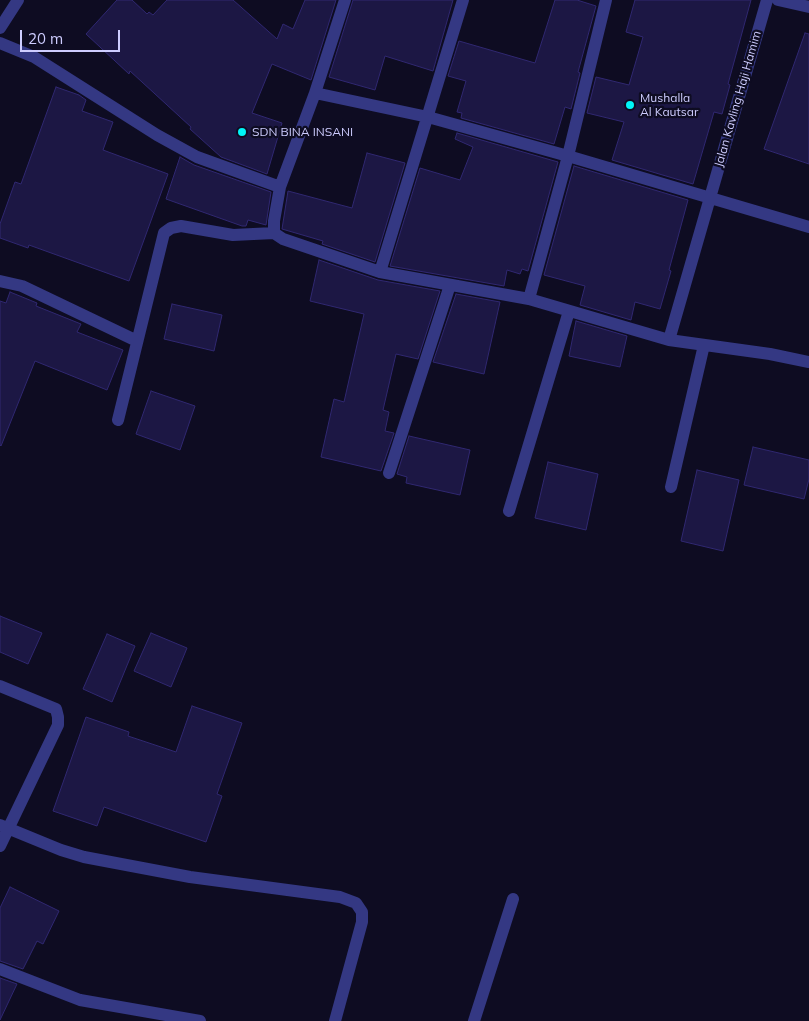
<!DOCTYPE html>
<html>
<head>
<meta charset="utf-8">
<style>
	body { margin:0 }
	#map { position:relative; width:809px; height:1021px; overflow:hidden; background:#0e0c22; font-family:Mulish,sans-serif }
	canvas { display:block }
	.scale { position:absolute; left:20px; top:30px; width:100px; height:22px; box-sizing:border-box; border:2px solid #cecdff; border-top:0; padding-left:6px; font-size:15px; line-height:18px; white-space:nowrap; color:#cecdff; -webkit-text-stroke:4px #0e0c22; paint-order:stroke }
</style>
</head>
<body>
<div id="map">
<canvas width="809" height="1021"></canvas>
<div class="scale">20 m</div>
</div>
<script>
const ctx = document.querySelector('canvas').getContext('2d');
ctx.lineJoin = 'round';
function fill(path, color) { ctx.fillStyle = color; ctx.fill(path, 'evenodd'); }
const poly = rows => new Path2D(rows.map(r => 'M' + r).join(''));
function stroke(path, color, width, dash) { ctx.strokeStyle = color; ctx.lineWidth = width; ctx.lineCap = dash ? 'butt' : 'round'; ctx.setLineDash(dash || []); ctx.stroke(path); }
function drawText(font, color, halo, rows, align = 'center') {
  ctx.font = font + ' Mulish,sans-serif'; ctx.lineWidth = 4.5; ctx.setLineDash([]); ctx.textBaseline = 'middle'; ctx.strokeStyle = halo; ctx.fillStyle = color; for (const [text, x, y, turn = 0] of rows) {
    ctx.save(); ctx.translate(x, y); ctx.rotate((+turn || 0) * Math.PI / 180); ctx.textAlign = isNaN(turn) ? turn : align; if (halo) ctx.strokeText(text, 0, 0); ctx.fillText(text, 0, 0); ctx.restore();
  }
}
const building = poly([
	[117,0,132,0,147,14,149,12,153,15,167,0,233,0,277,39,283,24,293,29,305,0,336,0,311,80,272,64,252,113,282,123,267,174,221,157,190,129,191,127,130,71,129,74,86,34,117,0],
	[353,0,453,0,433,71,385,56,375,90,329,77,353,0],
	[555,0,577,0,596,6,578,72,580,73,571,109,565,107,554,144,461,118,462,113,457,112,466,81,448,76,459,41,535,63,555,0],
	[635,0,751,0,728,84,730,85,722,114,714,112,693,184,612,160,624,122,587,113,596,77,629,85,643,37,626,32,635,0],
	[805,33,809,34,809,164,764,149,805,33],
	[56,87,79,95,86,100,82,111,113,122,103,150,168,174,129,281,29,245,28,248,0,238,0,224,15,182,21,184,56,87],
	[457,133,558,162,528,271,522,269,520,274,507,270,504,286,390,266,420,168,460,180,473,147,455,139,457,133],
	[367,153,405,163,375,262,322,244,323,241,282,229,288,191,352,208,367,153],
	[180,157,194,165,271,192,266,225,248,220,246,226,242,226,166,199,180,157],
	[574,166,688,200,669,270,671,271,660,309,635,302,631,320,580,305,585,286,544,275,574,166],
	[319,260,378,280,440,291,418,359,396,354,383,410,389,412,385,431,394,433,381,471,321,457,334,399,344,402,364,314,310,301,319,260],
	[10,292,37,303,36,306,81,324,77,332,123,350,107,390,35,361,1,446,0,445,0,301,6,303,10,292],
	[456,294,500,302,484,374,433,362,456,294],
	[172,304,222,315,214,351,164,339,172,304],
	[576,321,627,336,620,367,569,356,576,321],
	[151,391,195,406,180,450,136,434,151,391],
	[409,436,470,450,460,495,406,483,407,477,397,474,409,436],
	[753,447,809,460,809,479,804,499,744,485,753,447],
	[548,462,598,474,586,530,535,518,548,462],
	[697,470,739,480,723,551,681,541,697,470],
	[0,616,42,633,28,664,0,652,0,616],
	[151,633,187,648,171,687,134,671,151,633],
	[107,634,135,646,112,702,83,689,107,634],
	[192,706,242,723,217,794,222,796,206,842,104,807,97,826,53,811,86,717,129,732,128,736,176,752,192,706],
	[10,887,59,911,43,944,37,941,23,969,0,961,0,908,10,887],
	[0,978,17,984,0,1020,0,978]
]);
fill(building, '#1c1744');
stroke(building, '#302871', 1);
stroke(poly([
	[345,0,315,93,280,187,274,221,274,233,283,239,380,272,529,299,669,340,770,354,809,362],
	[778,0,809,7],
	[0,28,18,0],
	[0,43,34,57,157,135,197,157,280,187],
	[315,93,428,117,568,156,809,227],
	[380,272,463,0],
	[0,281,22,286,137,341],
	[529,299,568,156,606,0],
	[669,340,767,0],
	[118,420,164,233,171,228,181,226,233,235,274,233],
	[389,473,450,285],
	[671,487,704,345],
	[509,511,569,311],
	[0,686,56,709,58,717,58,725,0,846],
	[0,825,61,850,84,857,190,877,340,897,356,903,362,912,362,922,335,1021],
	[0,969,80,1000,200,1021],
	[474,1021,513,899]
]), '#343883', 12);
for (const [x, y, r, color] of [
	[630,105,5,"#00f5f8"],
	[242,132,5,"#00f5f8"]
]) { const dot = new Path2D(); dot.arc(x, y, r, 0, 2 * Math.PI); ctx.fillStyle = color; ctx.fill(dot); stroke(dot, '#0e0c22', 2); }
drawText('12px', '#cecdff', '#0e0c22', [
	["Mushalla",640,98],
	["Al Kautsar",640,112],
	["SDN BINA INSANI",252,132]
], 'left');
drawText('12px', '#cecdff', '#0e0c22', [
	["Jalan Kavling Haji Hamim",738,99,-74]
]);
</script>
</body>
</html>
